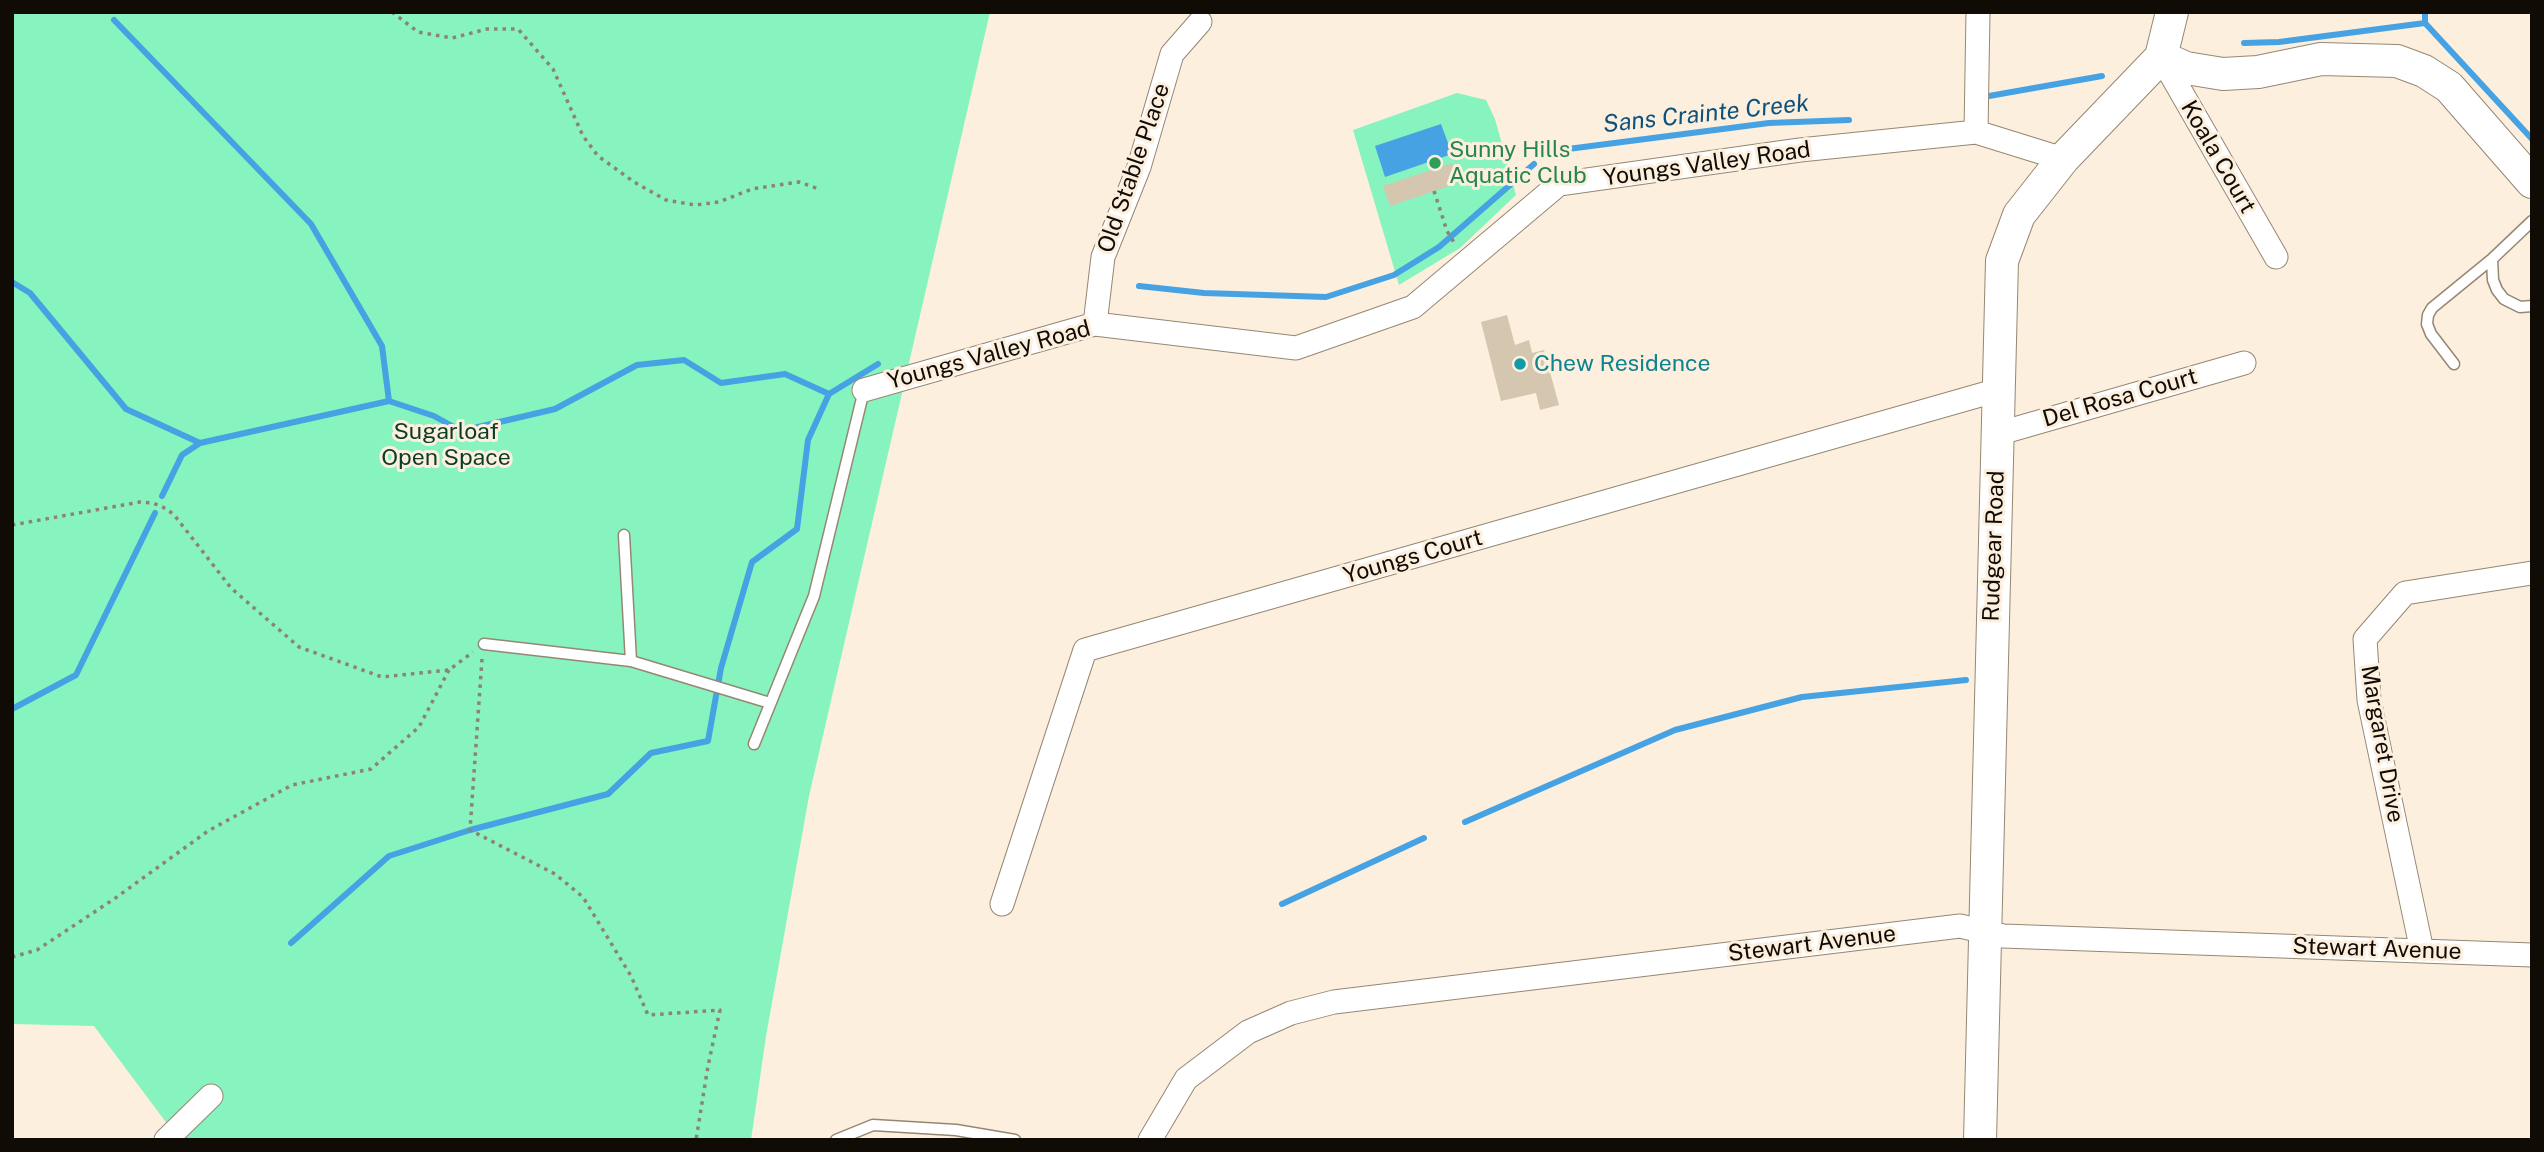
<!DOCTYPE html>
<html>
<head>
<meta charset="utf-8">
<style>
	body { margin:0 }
	#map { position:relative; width:2544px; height:1152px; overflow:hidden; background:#fcefde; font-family:"Public Sans",sans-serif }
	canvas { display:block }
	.frame { position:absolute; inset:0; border:14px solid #100b05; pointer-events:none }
</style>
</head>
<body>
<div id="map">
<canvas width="2544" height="1152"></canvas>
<div class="frame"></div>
</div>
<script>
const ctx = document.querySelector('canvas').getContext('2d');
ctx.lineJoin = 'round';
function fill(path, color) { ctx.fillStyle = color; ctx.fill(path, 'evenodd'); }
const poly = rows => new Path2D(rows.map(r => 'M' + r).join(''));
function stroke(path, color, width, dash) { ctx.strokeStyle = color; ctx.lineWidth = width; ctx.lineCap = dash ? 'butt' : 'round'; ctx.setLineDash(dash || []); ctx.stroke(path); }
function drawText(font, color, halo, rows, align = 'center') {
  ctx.font = font + ' "Public Sans",sans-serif'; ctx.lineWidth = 6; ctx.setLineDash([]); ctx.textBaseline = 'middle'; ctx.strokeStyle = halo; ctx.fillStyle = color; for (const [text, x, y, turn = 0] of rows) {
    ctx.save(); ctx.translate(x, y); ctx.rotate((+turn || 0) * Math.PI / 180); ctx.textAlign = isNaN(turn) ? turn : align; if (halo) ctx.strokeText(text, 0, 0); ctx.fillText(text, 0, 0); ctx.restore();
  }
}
fill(poly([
	[12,12,990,12,809,796,766,1036,751,1140,166,1140,174,1133,94,1026,12,1024],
	[1457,93,1486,100,1495,119,1516,195,1460,248,1399,285,1353,130]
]), '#87f3be');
fill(poly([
	[1441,124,1452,154,1385,177,1375,146]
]), '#46a2e3');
stroke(poly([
	[2425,12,2425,23,2532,139],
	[114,20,311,224,382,346,389,401],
	[2244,43,2279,42,2425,23],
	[1989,96,2102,76],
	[1568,149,1769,123,1849,120],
	[12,282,30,293,126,409,200,443],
	[1139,286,1204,293,1326,297,1394,275,1439,247,1534,164],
	[389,401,434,416,461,431,555,409,637,365,684,360,721,383,785,374,829,394,878,364],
	[162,496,182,455,200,443,389,401],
	[12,709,76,675,155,513],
	[1465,822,1675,730,1802,697,1966,680],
	[1282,904,1424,838],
	[291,943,389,856,470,830,608,794,651,753,708,741,721,668,752,562,797,529,808,440,829,394]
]), '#46a2e3', 6);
fill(poly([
	[1452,163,1458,183,1390,206,1383,186],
	[1507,315,1515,345,1529,340,1532,353,1544,350,1559,405,1540,410,1536,393,1501,401,1481,322]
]), '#d5c6b0');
const lane = poly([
	[2492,259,2493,280,2497,290,2504,299,2520,307,2532,306],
	[2454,364,2431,334,2427,324,2428,315,2432,308,2492,259,2532,221],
	[624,535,631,661,770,703],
	[484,644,631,661],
	[754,744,814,596,864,390],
	[836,1140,873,1125,956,1130,1015,1140]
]);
const street = poly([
	[2161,57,2276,257],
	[1976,132,1978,12],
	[1095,324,1103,257,1139,167,1172,54,1200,22],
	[864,390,1095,324,1296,348,1413,307,1559,184,1800,150,1976,132,2063,159],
	[1997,434,2244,363],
	[1002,904,1085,650,1998,390],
	[2422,951,2369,700,2365,639,2405,593,2532,573],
	[166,1140,211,1096],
	[1150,1140,1186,1079,1248,1032,1291,1013,1334,1002,1960,926,2003,936,2532,955]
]);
const secondary = poly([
	[2161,57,2186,68,2223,74,2258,72,2321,59,2397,61,2424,71,2449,87,2532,182],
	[1980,1140,2002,261,2019,215,2063,159,2161,57,2172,12]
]);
stroke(lane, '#968773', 13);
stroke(street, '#968773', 25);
stroke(secondary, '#968773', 34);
stroke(poly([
	[392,12,418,32,452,38,487,29,518,29,553,69,583,136,598,156,634,182,666,200,695,205,719,202,752,189,799,182,819,189],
	[1434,191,1447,231,1455,244],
	[12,525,140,502,153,503,167,509,175,516,231,588,299,647,382,677,449,670,473,652],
	[482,659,470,830,555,874,583,897,631,976,648,1015,720,1010,708,1066,696,1140],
	[12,957,37,950,114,899,208,831,292,785,371,769,419,727,449,670]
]), '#8c8377', 3.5, [3.5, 5]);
stroke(lane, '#fff', 10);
stroke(street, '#fff', 23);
stroke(secondary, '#fff', 32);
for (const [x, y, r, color] of [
	[1435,163,7,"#2e9e5b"],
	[1520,364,7,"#0f9aa8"]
]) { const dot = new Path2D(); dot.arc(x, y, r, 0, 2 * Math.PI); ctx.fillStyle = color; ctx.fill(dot); stroke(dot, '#fcefde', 2.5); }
drawText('23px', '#27864d', '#fcefde', [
	["Sunny Hills",1449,150],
	["Aquatic Club",1449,176]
], 'left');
drawText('23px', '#100b05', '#fcefde', [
	["Koala Court",2218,157,60],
	["Youngs Valley Road",1707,164,-8],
	["Old Stable Place",1134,168,-71],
	["Youngs Valley Road",989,355,-15],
	["Del Rosa Court",2120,398,-16],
	["Rudgear Road",1994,546,-88],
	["Youngs Court",1413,557,-16],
	["Margaret Drive",2382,744,80],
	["Stewart Avenue",1812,944,-7],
	["Stewart Avenue",2377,949,2]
]);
drawText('23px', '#0d838f', '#fcefde', [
	["Chew Residence",1534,364]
], 'left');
drawText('23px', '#0b3c28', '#fcefde', [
	["Sugarloaf",446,432],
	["Open Space",446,458]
]);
drawText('italic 24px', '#0d527d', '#fcefde', [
	["Sans Crainte Creek",1706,114,-6]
]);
</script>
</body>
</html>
